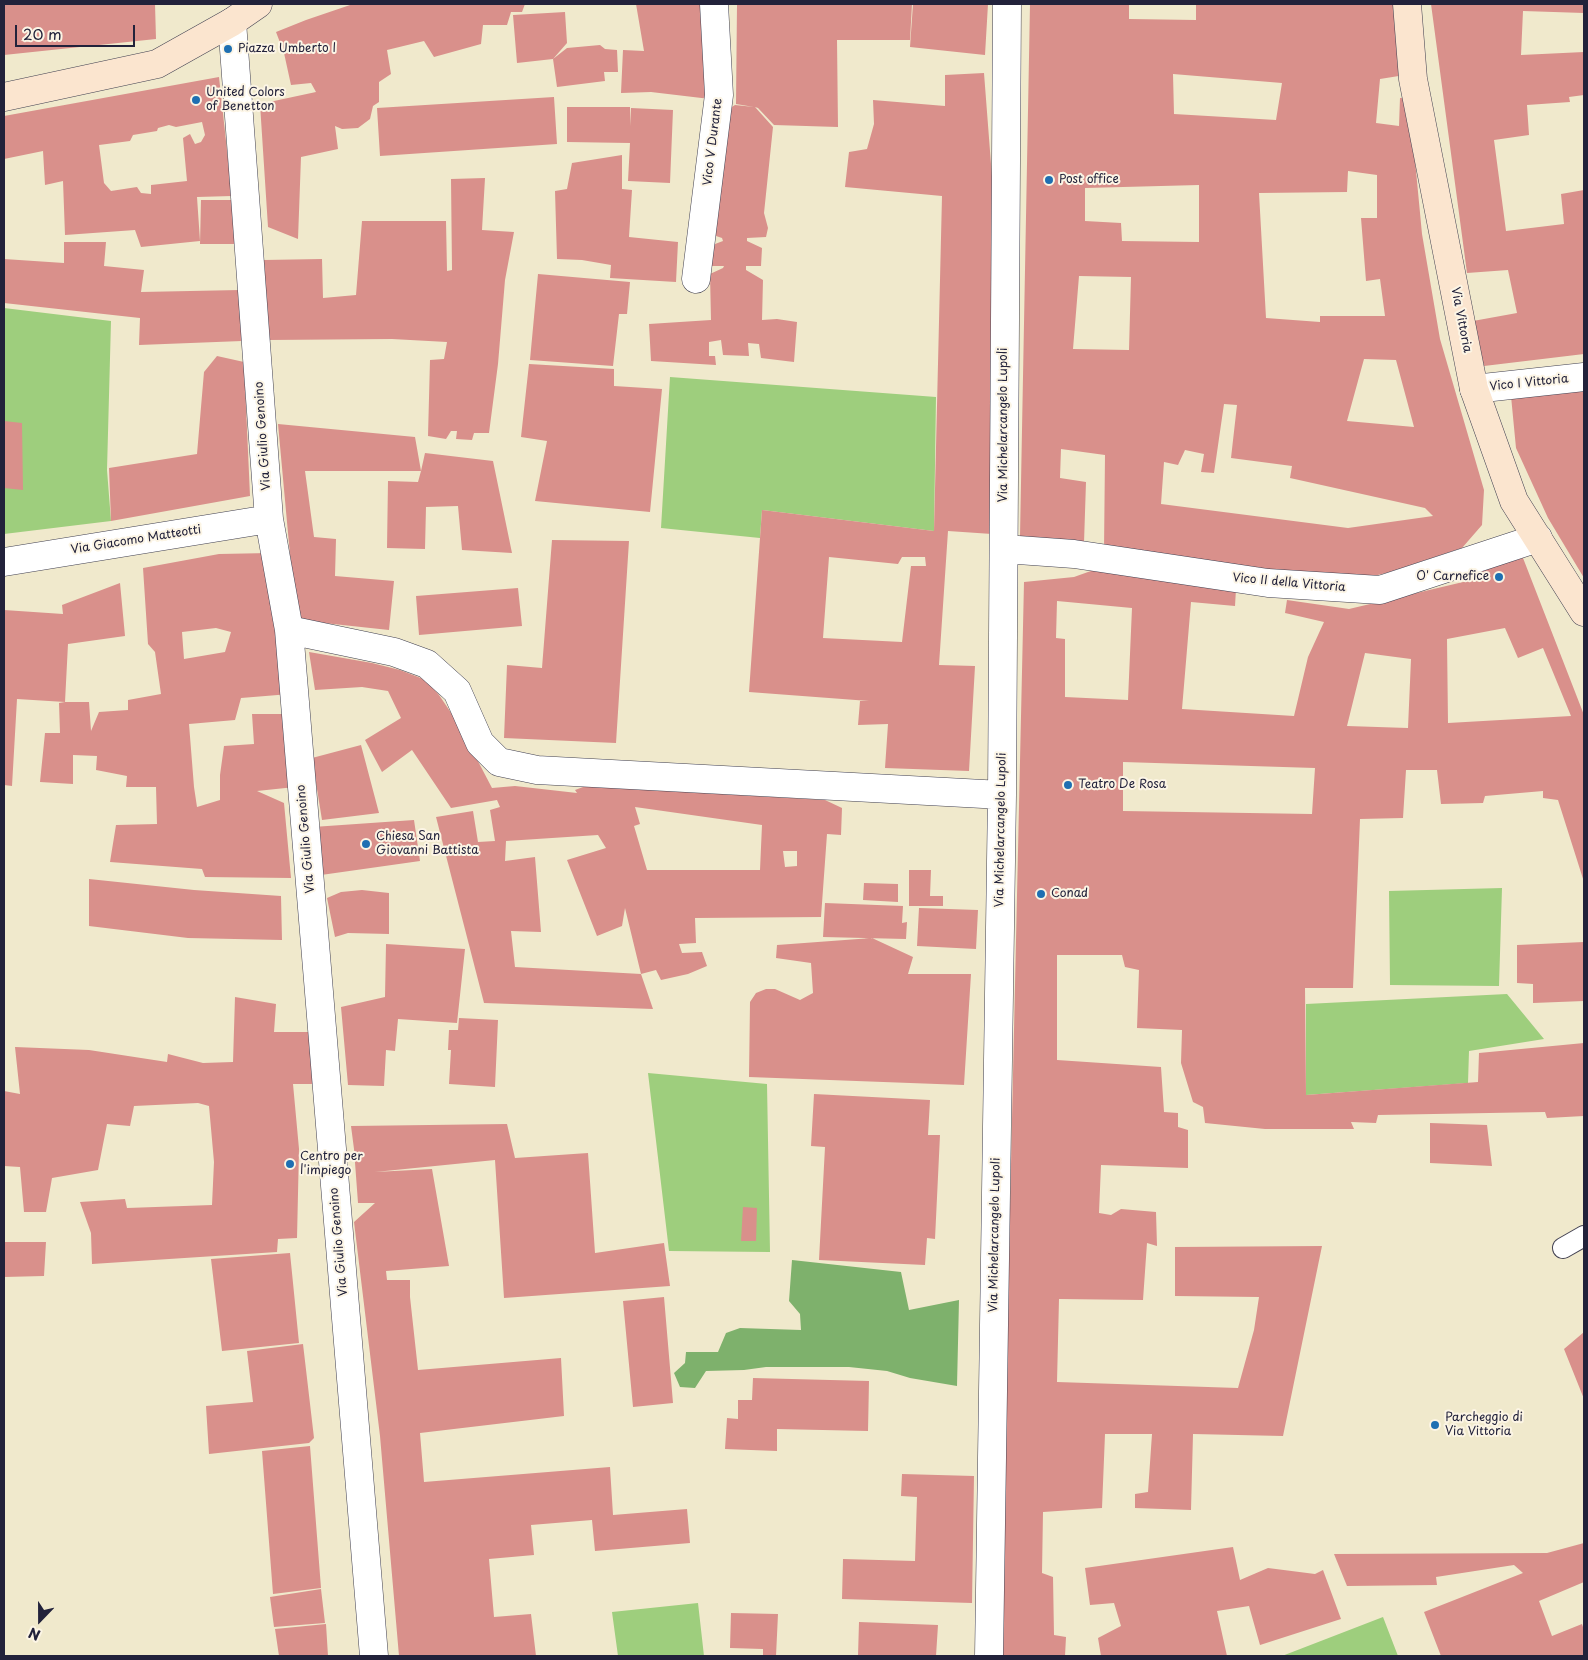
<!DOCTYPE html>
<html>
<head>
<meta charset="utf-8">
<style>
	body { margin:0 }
	#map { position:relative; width:1588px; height:1660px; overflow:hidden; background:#f0e9cc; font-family:"Playpen Sans",sans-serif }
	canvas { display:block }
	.frame { position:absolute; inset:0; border:5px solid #22223b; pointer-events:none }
	.north { position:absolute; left:15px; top:1595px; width:50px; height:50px; -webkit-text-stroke:4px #fcf5e5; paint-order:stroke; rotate:202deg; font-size:14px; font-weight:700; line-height:20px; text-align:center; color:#22223b }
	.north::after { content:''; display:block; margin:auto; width:18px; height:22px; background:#22223b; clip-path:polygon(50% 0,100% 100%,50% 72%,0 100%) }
	.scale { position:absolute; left:15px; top:25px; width:120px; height:22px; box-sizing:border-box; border:2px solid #22223b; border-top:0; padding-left:6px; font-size:15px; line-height:18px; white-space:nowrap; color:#22223b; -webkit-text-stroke:4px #fcf5e5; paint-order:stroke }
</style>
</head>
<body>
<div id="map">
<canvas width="1588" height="1660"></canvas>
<div class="frame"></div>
<div class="north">N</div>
<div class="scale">20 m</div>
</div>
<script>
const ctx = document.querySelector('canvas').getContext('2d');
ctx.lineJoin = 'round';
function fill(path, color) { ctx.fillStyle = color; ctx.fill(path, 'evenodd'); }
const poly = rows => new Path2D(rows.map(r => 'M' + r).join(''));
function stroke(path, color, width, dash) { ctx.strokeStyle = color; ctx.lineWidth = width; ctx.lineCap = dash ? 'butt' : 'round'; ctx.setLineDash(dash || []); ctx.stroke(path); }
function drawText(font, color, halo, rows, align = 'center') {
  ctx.font = font + ' "Playpen Sans",sans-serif'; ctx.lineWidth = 4; ctx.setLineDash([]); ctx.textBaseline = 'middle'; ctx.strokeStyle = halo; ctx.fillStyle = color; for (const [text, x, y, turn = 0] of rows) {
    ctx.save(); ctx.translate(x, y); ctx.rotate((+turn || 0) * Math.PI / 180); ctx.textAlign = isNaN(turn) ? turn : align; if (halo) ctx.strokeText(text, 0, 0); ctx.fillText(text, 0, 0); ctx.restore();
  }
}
fill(poly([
	[4,308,111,321,107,470,111,521,4,534],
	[670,377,936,397,934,531,762,510,760,538,661,528],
	[1502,888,1499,986,1390,985,1389,891],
	[1507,994,1544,1039,1469,1051,1468,1083,1306,1095,1306,1004],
	[648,1073,767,1084,770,1252,669,1251],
	[698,1603,704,1656,618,1656,612,1612],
	[1383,1617,1398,1656,1282,1656]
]), '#9ece7d');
fill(poly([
	[792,1260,901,1272,909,1310,959,1300,957,1386,910,1378,887,1371,849,1367,766,1367,744,1370,706,1371,695,1388,680,1387,674,1373,685,1363,686,1352,718,1352,726,1333,740,1328,801,1330,800,1314,789,1301]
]), '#7eb16c');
fill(poly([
	[4,4,155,4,156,39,4,55],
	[353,4,525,4,522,12,511,12,507,25,483,25,481,44,434,57,424,41,387,50,391,74,379,82,379,102,373,106,370,119,358,128,342,129,335,126,338,149,301,157,298,239,268,227,260,104,316,92,311,83,291,85,284,53,276,32,306,20],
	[636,4,705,4,710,99,651,92,621,93,623,50,644,51],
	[737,4,912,4,910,40,837,40,838,127,774,125,758,108,755,107,773,127,764,213,768,228,766,237,747,238,747,241,762,248,761,266,746,266,746,270,763,280,762,320,777,319,797,322,794,362,761,358,759,344,748,343,749,356,723,355,721,340,709,342,709,356,715,356,716,365,651,361,649,324,711,320,710,274,723,268,724,266,706,266,707,247,723,241,722,238,710,234,718,116,735,105,754,107,736,104],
	[913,4,988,4,985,55,910,47],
	[1030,4,1129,4,1129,19,1196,20,1196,4,1397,4,1405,75,1380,79,1376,123,1399,126,1400,98,1409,97,1422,234,1440,339,1484,490,1482,525,1462,548,1390,572,1349,582,1104,550,1105,455,1061,449,1060,478,1086,482,1084,543,1020,536],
	[1173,74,1282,83,1276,120,1174,114],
	[1348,171,1377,175,1377,218,1361,218,1366,281,1380,279,1385,316,1320,316,1320,322,1266,318,1259,193,1347,192],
	[1199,185,1199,242,1122,241,1121,223,1085,221,1085,188],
	[1079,276,1131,277,1129,350,1073,349],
	[1364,359,1396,360,1414,427,1347,421],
	[1224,404,1237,405,1231,458,1292,466,1290,478,1425,508,1433,516,1348,528,1161,504,1164,462,1178,465,1185,450,1204,454,1201,472,1214,473],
	[1431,4,1584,4,1584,13,1523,11,1521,55,1584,52,1584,95,1569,97,1570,102,1527,105,1529,135,1494,140,1506,231,1564,224,1561,194,1584,190,1584,354,1484,366,1473,328,1473,321,1517,313,1508,270,1467,273],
	[565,12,567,43,553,59,517,63,513,15],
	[600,45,605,49,617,50,618,72,604,72,605,81,557,87,553,59,567,48],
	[984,73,993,190,992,534,948,531,939,665,975,666,969,771,885,768,888,724,858,725,860,701,869,701,749,692,762,510,934,531,942,196,845,187,849,152,867,149,874,124,873,100,945,106,945,75],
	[829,557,898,564,902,557,925,557,926,566,911,566,902,642,823,638],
	[219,77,232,196,197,197,200,241,141,247,135,230,65,235,63,181,45,185,43,151,4,159,4,116],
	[202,122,205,135,201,142,195,144,190,134,183,138,187,181,151,185,151,194,141,193,137,187,111,191,104,183,99,145,130,141,133,135,157,131,158,128,169,125,176,127],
	[554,97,557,144,380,156,377,108],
	[567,107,630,107,630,126,631,108,673,110,670,183,628,181,630,143,567,142],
	[622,155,622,189,632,190,629,237,678,242,676,282,610,278,611,265,582,260,557,259,555,191,567,189,572,163],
	[485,178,482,230,514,232,505,280,498,364,489,433,474,433,472,440,456,439,457,431,451,431,446,439,428,436,430,360,444,359,447,342,392,339,268,340,264,260,322,259,323,298,356,295,362,221,446,221,447,271,452,270,451,179],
	[201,200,232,200,240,244,200,244],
	[64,242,106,242,104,266,144,270,141,292,240,290,242,341,139,345,140,318,4,303,4,259,64,263],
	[538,274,630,282,627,314,619,314,613,366,530,360],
	[217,356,244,362,250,496,111,521,109,468,197,454,204,372],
	[529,364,614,369,614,386,662,389,650,512,535,501,547,441,521,437],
	[1584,387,1584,578,1548,518,1516,448,1511,396],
	[4,421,22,423,23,490,4,488],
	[278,424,415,437,421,471,425,453,493,461,512,553,462,550,458,506,426,507,425,549,387,548,388,481,418,482,421,471,305,471,314,537,336,539,335,576,394,581,389,630,296,620],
	[552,540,629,541,616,743,504,738,507,665,542,668],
	[270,553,290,694,241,698,235,720,189,724,194,787,197,807,220,800,220,775,224,746,254,744,252,714,291,714,295,787,257,791,284,803,291,878,205,877,202,869,110,862,116,825,157,824,156,787,126,787,127,776,96,770,97,756,73,755,73,784,40,782,45,733,60,733,59,703,65,702,17,699,12,786,4,785,4,610,63,614,62,605,120,583,125,636,68,644,65,702,89,702,91,731,99,712,128,710,128,700,161,694,155,652,148,644,143,568,219,554],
	[216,628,231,632,225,652,184,659,182,632],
	[1523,558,1584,715,1584,882,1558,800,1543,798,1543,791,1485,796,1483,803,1441,804,1437,770,1406,770,1403,818,1360,819,1353,988,1305,988,1306,1095,1478,1082,1479,1053,1584,1043,1584,1116,1547,1118,1545,1112,1378,1115,1376,1123,1351,1122,1354,1129,1265,1129,1205,1123,1203,1107,1193,1102,1181,1063,1182,1030,1137,1028,1139,970,1125,967,1122,955,1057,955,1057,1060,1161,1067,1164,1112,1178,1113,1178,1127,1188,1130,1188,1168,1101,1165,1099,1213,1111,1215,1121,1209,1156,1212,1157,1246,1147,1243,1143,1300,1059,1299,1057,1382,1238,1388,1254,1330,1259,1297,1175,1296,1175,1247,1322,1246,1283,1436,1193,1434,1191,1510,1135,1508,1135,1494,1148,1492,1152,1434,1105,1434,1102,1508,1043,1512,1042,1573,1053,1577,1054,1635,1066,1637,1065,1656,1000,1656,1024,582,1074,577,1102,567,1236,589,1235,606,1191,602,1182,709,1294,716,1308,657,1324,622,1285,613,1287,600,1349,609,1480,578,1478,570],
	[1057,601,1132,608,1128,700,1065,697,1065,639,1056,638],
	[1505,628,1518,658,1543,648,1571,716,1448,723,1447,639],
	[1365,653,1411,659,1408,728,1347,726],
	[1123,762,1315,768,1312,814,1123,811],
	[518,588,522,626,419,635,416,596],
	[309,652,372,663,400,670,426,680,439,695,458,723,492,788,515,786,577,793,575,790,599,781,653,790,825,800,842,808,841,835,827,834,821,917,695,918,696,943,679,944,682,953,702,952,707,966,688,974,661,980,656,970,641,974,625,908,622,926,597,936,567,860,606,848,598,835,506,841,505,861,535,857,541,932,511,931,515,967,641,974,653,1009,484,1003,436,817,473,811,478,842,495,841,490,810,500,807,497,800,451,808,412,750,382,772,365,740,401,718,388,691,362,687,315,690],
	[635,807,762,825,760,870,647,870,634,826,640,824],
	[783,851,797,851,797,866,785,867],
	[361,745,379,813,322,820,312,758],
	[414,820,420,861,314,876,313,827],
	[909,870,931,870,930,896,943,896,943,906,909,906],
	[89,879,194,890,281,896,282,940,188,938,89,926],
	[864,883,898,884,898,902,863,900],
	[362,890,389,893,389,934,348,933,335,937,327,898,341,892],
	[825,903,903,906,902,923,907,922,906,939,823,937],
	[919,908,978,910,976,949,917,946],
	[872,938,913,957,908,974,971,974,964,1085,749,1077,750,1002,756,993,766,989,775,989,800,1000,813,993,811,963,776,958,777,945],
	[1584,942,1584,1001,1533,1003,1533,984,1517,983,1517,945],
	[386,944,465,949,457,1023,398,1019,395,1051,386,1050,384,1086,348,1085,341,1007,385,997],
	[235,997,276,1004,274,1032,310,1032,314,1084,293,1084,299,1149,297,1238,278,1239,277,1252,92,1264,91,1233,80,1202,125,1199,127,1208,212,1205,214,1162,209,1106,198,1103,134,1106,130,1126,107,1124,98,1170,52,1178,46,1212,24,1212,20,1167,4,1166,4,1091,20,1094,15,1047,89,1050,167,1062,168,1054,203,1063,233,1062],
	[459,1018,498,1020,495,1087,449,1084,451,1050,448,1050,449,1030,458,1030],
	[814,1094,930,1100,928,1135,940,1135,935,1239,927,1238,925,1265,819,1260,825,1147,811,1146],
	[1430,1123,1487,1125,1492,1166,1430,1163],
	[507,1124,515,1158,588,1153,595,1253,664,1243,670,1286,504,1298,495,1160,375,1172,432,1169,449,1266,386,1271,387,1280,410,1280,410,1297,418,1370,561,1358,564,1416,420,1433,424,1482,610,1467,613,1515,687,1509,690,1543,595,1551,592,1520,531,1525,534,1555,489,1559,494,1617,531,1614,536,1656,399,1656,380,1436,354,1222,375,1203,358,1203,354,1149,351,1126],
	[743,1207,757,1208,756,1241,741,1241],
	[4,1242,46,1242,44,1276,4,1277],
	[290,1253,299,1343,222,1351,211,1259],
	[664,1297,673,1403,633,1407,623,1301],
	[1584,1332,1584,1399,1564,1349],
	[303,1344,314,1438,309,1443,209,1454,206,1406,253,1402,247,1351],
	[753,1378,869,1381,868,1431,777,1429,777,1451,725,1449,727,1418,738,1419,738,1400,752,1400],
	[310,1446,321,1588,273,1594,262,1451],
	[902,1474,974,1476,972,1603,842,1599,843,1559,915,1561,917,1497,901,1496],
	[1584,1543,1584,1582,1539,1601,1552,1636,1582,1624,1584,1630,1584,1656,1441,1656,1424,1612,1523,1573,1514,1565,1436,1577,1437,1585,1347,1586,1334,1554,1547,1553],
	[1233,1547,1240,1580,1268,1568,1315,1574,1323,1570,1341,1619,1260,1645,1249,1606,1217,1611,1227,1656,1101,1656,1098,1638,1121,1626,1114,1603,1090,1605,1085,1568],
	[321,1589,325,1623,274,1627,270,1597],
	[731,1613,778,1614,776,1656,763,1656,763,1649,730,1648],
	[859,1622,938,1625,936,1656,858,1656],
	[326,1624,328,1656,279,1656,275,1629]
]), '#d9908b');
const lane = poly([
	[1563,1248,1584,1236]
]);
const street = poly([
	[232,22,269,519,289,630,374,1656],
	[696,279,719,95,714,4],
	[1474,389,1584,377],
	[1004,549,1074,554,1268,583,1380,590,1538,538],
	[4,562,269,519],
	[289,630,394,652,427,664,457,691,480,743,499,762,537,770,1002,795],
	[989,1656,1002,795,1007,4]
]);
const secondary = poly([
	[1407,4,1413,79,1474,389,1514,501,1584,612],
	[4,97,157,64,232,22,258,4]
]);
stroke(lane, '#414051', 22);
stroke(street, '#414051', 29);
stroke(secondary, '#414051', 29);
stroke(lane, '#fff', 20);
stroke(street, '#fff', 28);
stroke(secondary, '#fbe5cf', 28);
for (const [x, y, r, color] of [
	[228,49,5,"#1f6fb2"],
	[196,100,5,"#1f6fb2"],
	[1049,180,5,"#1f6fb2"],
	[1499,577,5,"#1f6fb2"],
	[1068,785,5,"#1f6fb2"],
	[366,844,5,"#1f6fb2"],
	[1041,894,5,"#1f6fb2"],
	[290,1164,5,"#1f6fb2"],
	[1435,1425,5,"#1f6fb2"]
]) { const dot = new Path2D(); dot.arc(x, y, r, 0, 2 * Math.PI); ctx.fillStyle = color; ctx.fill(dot); stroke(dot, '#fcf5e5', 2); }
drawText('12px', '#22223b', '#fcf5e5', [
	["Piazza Umberto I",238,49],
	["United Colors",206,93],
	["of Benetton",206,107],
	["Post office",1059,180],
	["O' Carnefice",1489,577,"right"],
	["Teatro De Rosa",1078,785],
	["Chiesa San",376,837],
	["Giovanni Battista",376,851],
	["Conad",1051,894],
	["Centro per",300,1157],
	["l'impiego",300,1171],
	["Parcheggio di",1445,1418],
	["Via Vittoria",1445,1432]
], 'left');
drawText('12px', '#22223b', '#fcf5e5', [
	["Vico V Durante",713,142,-83],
	["Via Vittoria",1461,320,79],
	["Vico I Vittoria",1529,383,-6],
	["Via Michelarcangelo Lupoli",1004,425,-90],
	["Via Giulio Genoino",263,436,-94],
	["Via Giacomo Matteotti",136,540,-9],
	["Vico II della Vittoria",1289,583,5],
	["Via Michelarcangelo Lupoli",1001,830,-89],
	["Via Giulio Genoino",306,839,-95],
	["Via Michelarcangelo Lupoli",995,1235,-89],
	["Via Giulio Genoino",339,1242,-95]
]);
</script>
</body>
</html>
